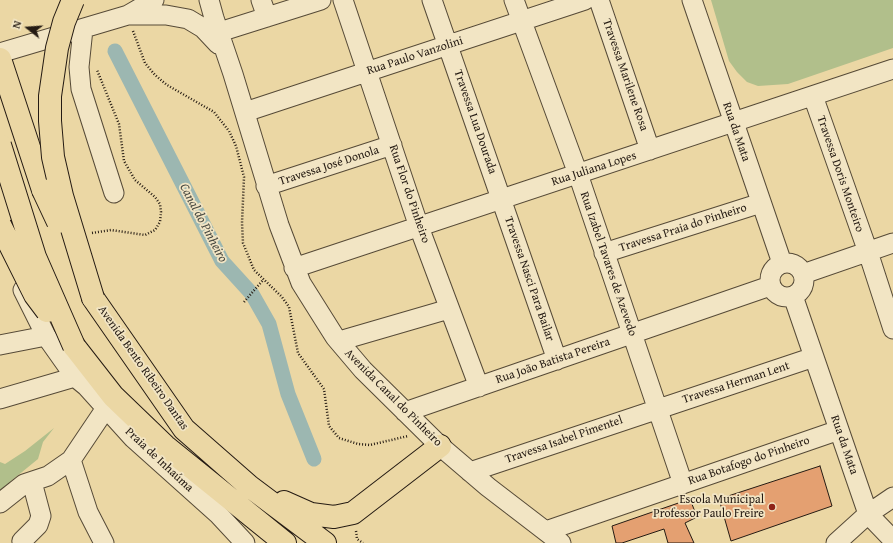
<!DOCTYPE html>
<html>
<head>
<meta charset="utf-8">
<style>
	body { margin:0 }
	#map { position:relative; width:893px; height:543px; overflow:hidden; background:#ebd7a4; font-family:"Gentium Book Plus",serif }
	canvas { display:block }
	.north { position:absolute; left:8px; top:8px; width:40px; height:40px; -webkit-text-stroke:3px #f2e5c4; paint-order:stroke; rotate:287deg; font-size:11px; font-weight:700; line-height:16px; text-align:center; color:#251b13 }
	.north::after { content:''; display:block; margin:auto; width:14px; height:18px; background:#251b13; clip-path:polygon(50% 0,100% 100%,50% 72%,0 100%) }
</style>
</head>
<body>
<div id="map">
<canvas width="893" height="543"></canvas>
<div class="north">N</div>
</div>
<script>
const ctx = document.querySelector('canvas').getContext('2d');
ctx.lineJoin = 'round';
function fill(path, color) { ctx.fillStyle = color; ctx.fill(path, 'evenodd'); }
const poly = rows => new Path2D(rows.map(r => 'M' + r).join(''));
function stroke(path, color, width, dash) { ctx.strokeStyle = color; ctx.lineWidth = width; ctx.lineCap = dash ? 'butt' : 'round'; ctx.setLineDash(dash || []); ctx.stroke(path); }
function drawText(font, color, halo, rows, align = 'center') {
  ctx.font = font + ' "Gentium Book Plus",serif'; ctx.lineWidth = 3.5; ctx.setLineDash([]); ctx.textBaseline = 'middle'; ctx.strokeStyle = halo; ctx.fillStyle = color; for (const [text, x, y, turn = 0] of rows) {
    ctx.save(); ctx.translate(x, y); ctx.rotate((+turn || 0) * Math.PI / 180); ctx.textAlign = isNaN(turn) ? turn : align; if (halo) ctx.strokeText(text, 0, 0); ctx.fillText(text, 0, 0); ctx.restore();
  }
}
fill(poly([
	[711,0,893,0,893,48,788,84,758,86,747,82,737,72,729,61],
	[54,428,43,442,38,459,11,481,0,496,0,462,5,464,25,451]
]), '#b1bf8b');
stroke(poly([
	[115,51,222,261,252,294,269,324,288,394,314,459]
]), '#9cb7b1', 15);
const building = poly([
	[820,466,832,506,731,541,719,499,820,466],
	[690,499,697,517,685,523,694,543,668,543,664,529,622,543,616,543,612,526,690,499]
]);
fill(building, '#e4a071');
stroke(building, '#251b13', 1);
const minor = poly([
	[209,0,214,18,233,74,279,225,301,283,323,318,335,337,363,370,440,446,488,487,561,543],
	[261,0,267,17],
	[343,0,419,227,479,387],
	[432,0,557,360],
	[514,0,578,174,683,484],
	[599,0,650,150],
	[692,0,782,263],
	[131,15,166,15,188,19,203,28,218,44],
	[83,29,79,67,81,89,114,193],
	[210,35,321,0],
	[0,53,128,15,154,0],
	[813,96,868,252,893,329],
	[245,112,585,0],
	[266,186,392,145],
	[604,253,761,203],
	'770 280a17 17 0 1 1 34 0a17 17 0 1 1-34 0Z',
	[294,268,893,69],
	[803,274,893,243],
	[23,290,46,336,75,377,86,386,133,438,219,515,245,543],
	[793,296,868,514,893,540],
	[339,341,449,309],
	[0,345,46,336],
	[0,399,75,377],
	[405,412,770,286],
	[71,460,88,512,104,543],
	[470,472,814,357],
	[0,503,24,484,48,476,71,460,106,408],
	[546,531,839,430],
	[23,543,22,541,38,525,41,516,32,482],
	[836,543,868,514,893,497]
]);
const highway = poly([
	[0,59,43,190],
	[93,298,184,429,249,486,325,543],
	[74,346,113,396,165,446,285,543],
	[284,502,311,514,334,517,353,513,440,446]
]);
stroke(minor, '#564a37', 21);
stroke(highway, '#251b13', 24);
stroke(poly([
	[133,31,145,63,155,75,167,85,214,112,229,131,236,146,244,177,242,223,243,243,254,270,282,297,289,307,298,353,324,389,329,426,339,438,358,444,370,445,408,436],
	[92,233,111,230,145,235,155,230,160,222,161,212,160,204,155,197,135,180,124,161,119,124,97,70],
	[244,302,263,280],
	[356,531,357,539,363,543]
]), '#251b13', 2.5, [1, 2]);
stroke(minor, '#f2e5c4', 19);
stroke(highway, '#ebd7a4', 22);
const highwayBridge = poly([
	[73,0,64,22,57,48,50,96,50,121,53,157,62,196,93,298],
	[0,145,35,257,74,346],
	[43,190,58,222],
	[0,225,35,295,47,311]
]);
stroke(highwayBridge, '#251b13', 24, []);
stroke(highwayBridge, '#ebd7a4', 22);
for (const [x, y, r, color] of [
	[772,507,4,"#8f2418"]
]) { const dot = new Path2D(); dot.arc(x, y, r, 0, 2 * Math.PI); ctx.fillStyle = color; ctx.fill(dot); stroke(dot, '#f2e5c4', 1.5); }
drawText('12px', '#251b13', '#f2e5c4', [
	["Rua Paulo Vanzolini",415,56,-18],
	["Travessa Marilene Rosa",625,75,71],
	["Travessa Lua Dourada",475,122,71],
	["Rua da Mata",736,132,71],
	["Travessa José Donola",329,166,-18],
	["Rua Juliana Lopes",594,169,-18],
	["Travessa Doris Monteiro",840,174,71],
	["Rua Flor do Pinheiro",409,194,71],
	["Travessa Praia do Pinheiro",683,228,-18],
	["Rua Izabel Tavares de Azevedo",608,264,71],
	["Travessa Nasci Para Bailar",529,279,71],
	["Rua João Batista Pereira",553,361,-19],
	["Avenida Bento Ribeiro Dantas",143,368,55],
	["Travessa Herman Lent",736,383,-18],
	["Avenida Canal do Pinheiro",393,398,45],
	["Travessa Isabel Pimentel",564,440,-19],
	["Rua da Mata",844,445,71],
	["Praia de Inhaúma",159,460,43],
	["Rua Botafogo do Pinheiro",749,461,-19]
]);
drawText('12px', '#251b13', '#f2e5c4', [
	["Escola Municipal",764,500],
	["Professor Paulo Freire",764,514]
], 'right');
drawText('italic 13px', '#494a42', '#f2e5c4', [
	["Canal do Pinheiro",203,223,62]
]);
</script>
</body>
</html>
